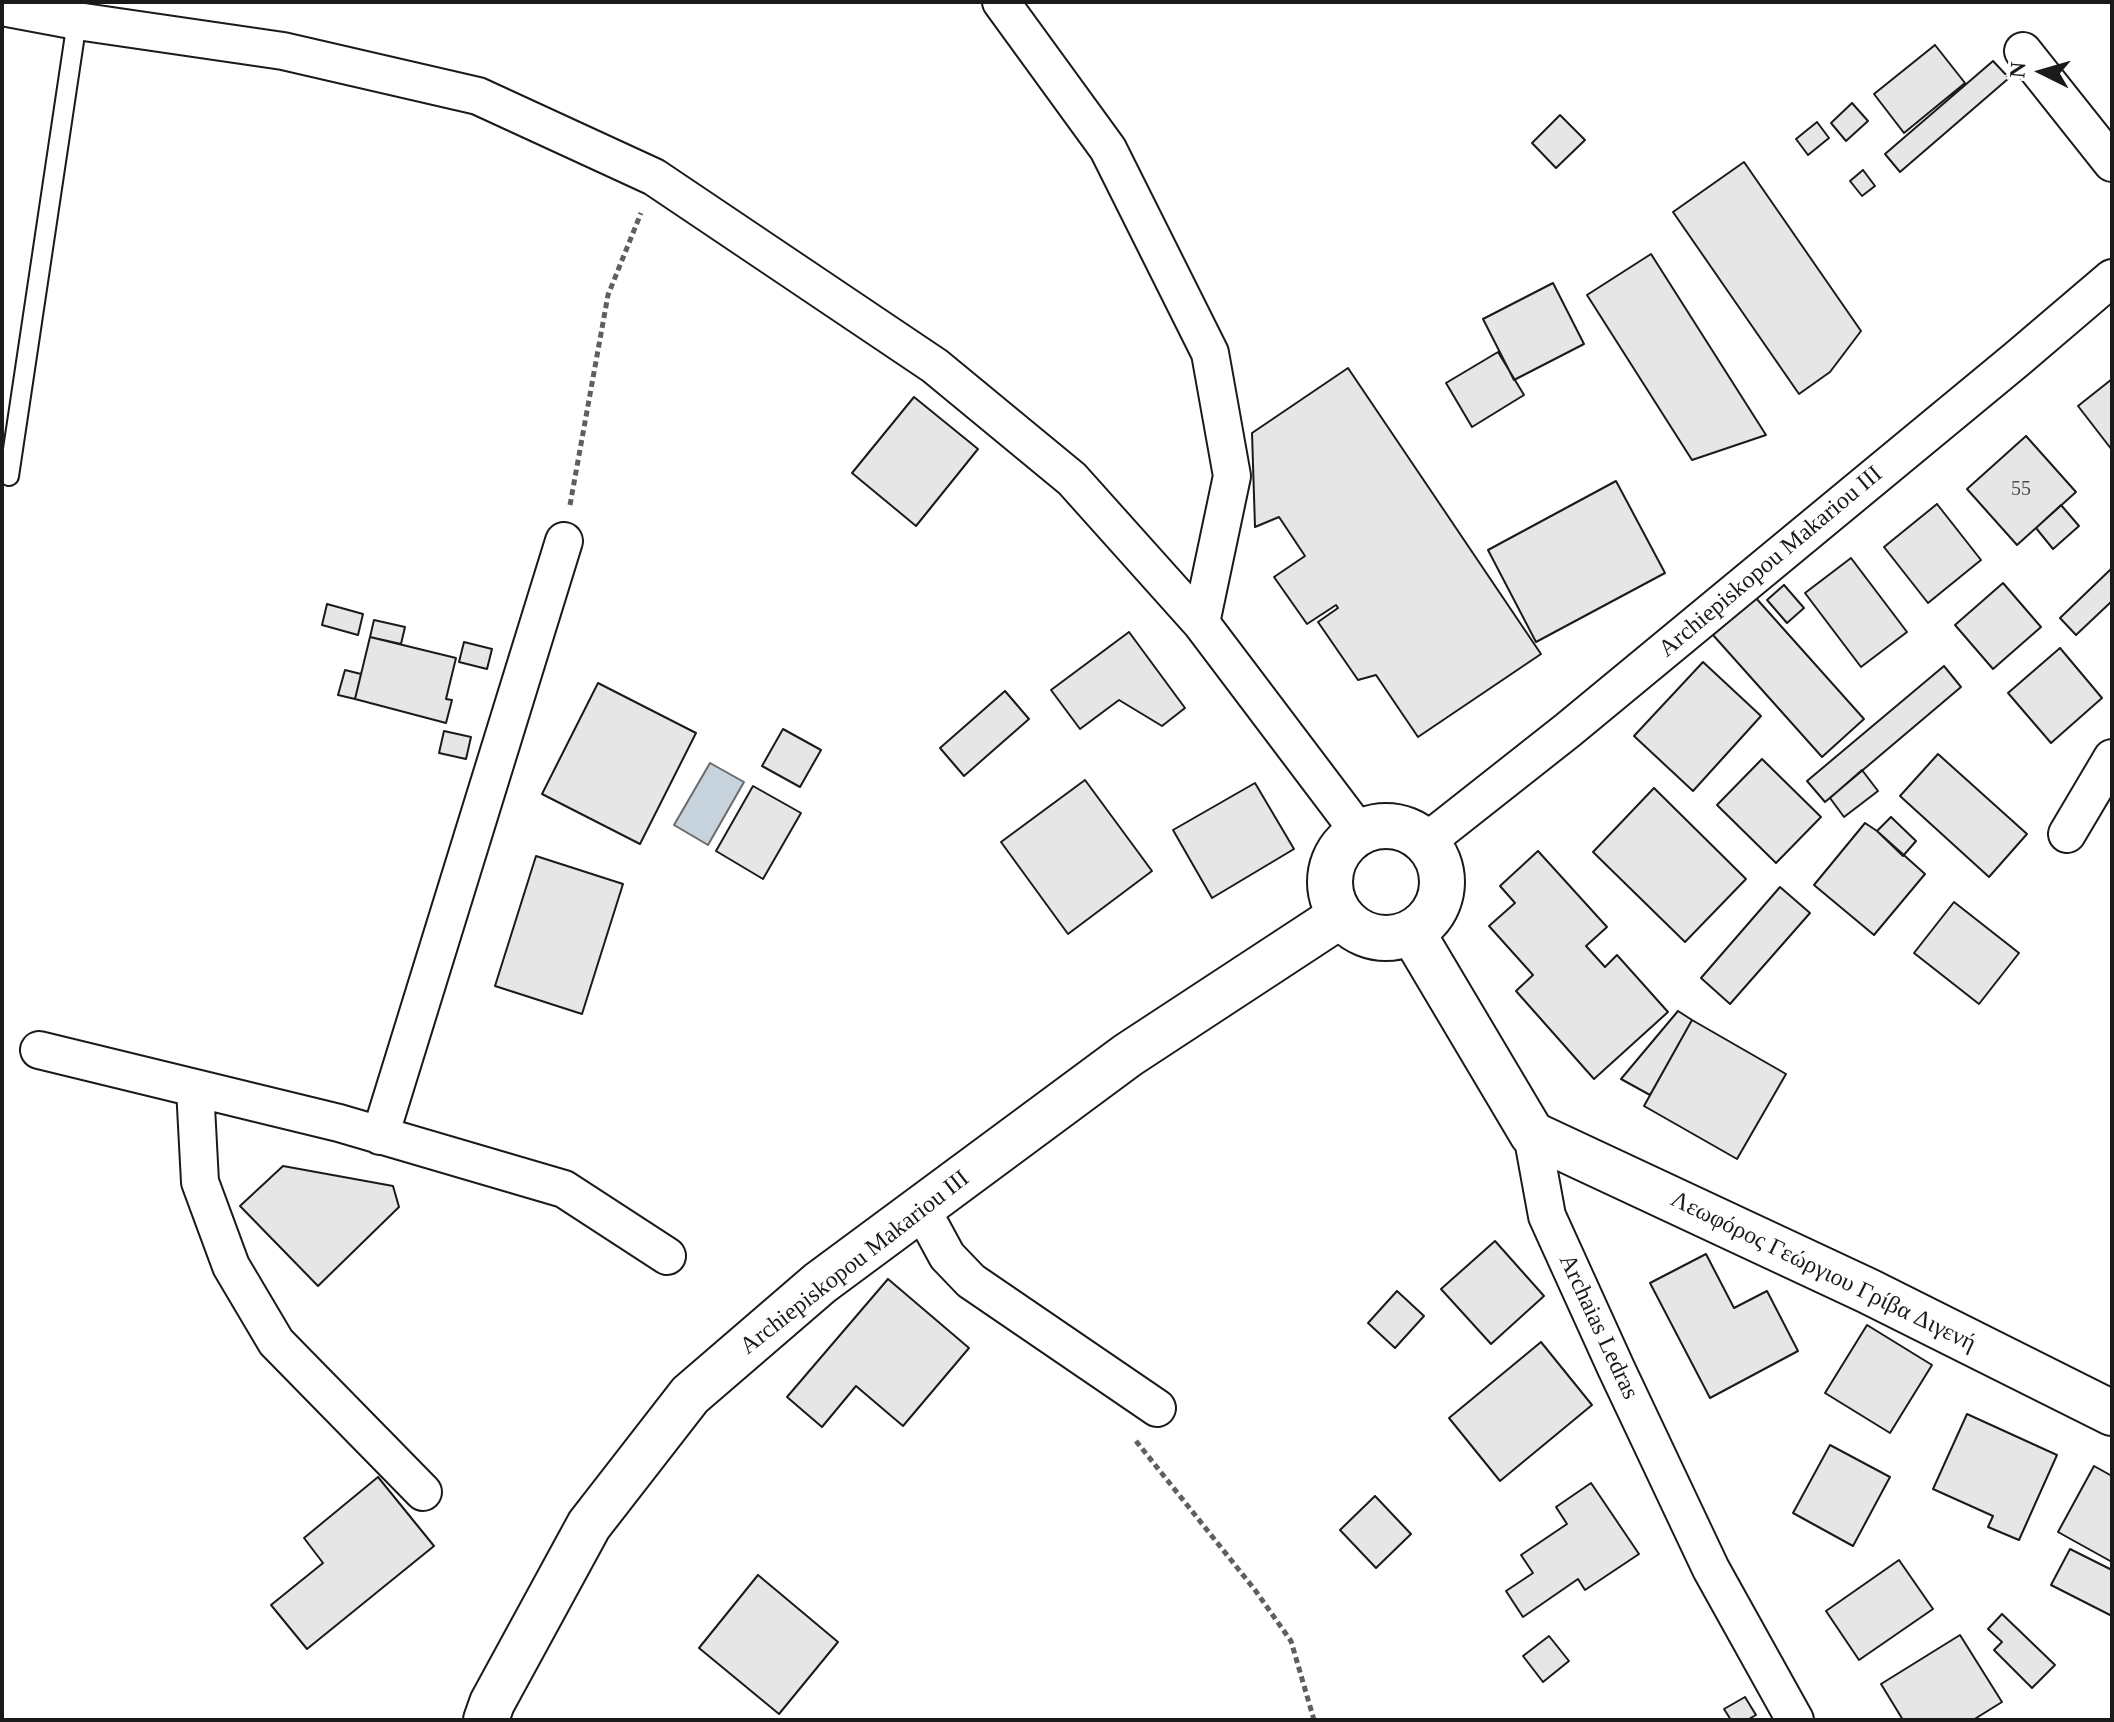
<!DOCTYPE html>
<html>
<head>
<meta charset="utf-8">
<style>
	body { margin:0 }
	#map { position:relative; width:2114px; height:1722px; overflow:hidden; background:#fff; font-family:Georgia,serif }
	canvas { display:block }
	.frame { position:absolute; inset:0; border:4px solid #1a1a1a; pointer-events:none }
	.north { position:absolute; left:2002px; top:32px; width:80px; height:80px; -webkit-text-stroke:6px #fff; paint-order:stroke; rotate:275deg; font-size:22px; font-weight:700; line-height:32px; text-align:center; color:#1a1a1a }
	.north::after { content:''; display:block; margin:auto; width:28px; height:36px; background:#1a1a1a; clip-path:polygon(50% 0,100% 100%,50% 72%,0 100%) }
</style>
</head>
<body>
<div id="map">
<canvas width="2114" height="1722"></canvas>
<div class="frame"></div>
<div class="north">N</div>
</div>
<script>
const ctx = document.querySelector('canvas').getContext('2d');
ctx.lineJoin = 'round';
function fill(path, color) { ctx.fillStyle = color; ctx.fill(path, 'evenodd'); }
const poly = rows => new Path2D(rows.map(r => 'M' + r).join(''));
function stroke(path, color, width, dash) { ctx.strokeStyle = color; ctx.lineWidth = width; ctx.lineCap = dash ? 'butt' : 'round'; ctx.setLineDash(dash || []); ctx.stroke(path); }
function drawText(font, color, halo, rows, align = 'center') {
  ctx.font = font + ' Georgia,serif'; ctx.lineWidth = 6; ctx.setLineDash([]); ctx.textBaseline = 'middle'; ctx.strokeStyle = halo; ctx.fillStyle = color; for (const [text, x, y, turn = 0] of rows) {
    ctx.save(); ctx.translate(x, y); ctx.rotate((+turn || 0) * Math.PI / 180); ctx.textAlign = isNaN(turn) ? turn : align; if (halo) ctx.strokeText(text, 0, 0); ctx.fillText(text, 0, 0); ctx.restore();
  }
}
const water = poly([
	[710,763,744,782,708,845,674,825,710,763]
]);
fill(water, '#c6d2dc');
stroke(water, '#6a6a6a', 2);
const building = poly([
	[1935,45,1965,83,1904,133,1874,94,1935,45],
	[1993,61,2009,78,1900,172,1885,154,1993,61],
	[1852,103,1868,121,1846,141,1831,123,1852,103],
	[1560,115,1585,140,1556,168,1532,143,1560,115],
	[1817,122,1829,138,1808,155,1796,139,1817,122],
	[1744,162,1861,331,1830,372,1799,394,1673,212,1744,162],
	[1863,170,1875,186,1862,196,1850,181,1863,170],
	[1651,254,1766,435,1692,460,1587,295,1651,254],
	[1553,283,1584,344,1514,380,1483,319,1553,283],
	[1498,352,1524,395,1472,427,1446,383,1498,352],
	[1348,368,1541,654,1418,737,1376,675,1358,680,1318,622,1338,608,1336,605,1307,624,1274,577,1305,556,1279,517,1255,527,1252,433,1348,368],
	[2112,379,2112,450,2078,406,2112,379],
	[914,397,978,449,916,526,852,473,914,397],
	[2026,436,2076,492,2017,545,1967,489,2026,436],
	[1616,481,1665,573,1536,642,1488,550,1616,481],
	[1937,504,1981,560,1928,603,1884,547,1937,504],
	[2061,505,2079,526,2053,549,2036,528,2061,505],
	[1851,558,1907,632,1861,667,1805,593,1851,558],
	[2112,568,2112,601,2076,635,2060,618,2112,568],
	[2003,583,2041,627,1993,669,1955,625,2003,583],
	[1784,585,1804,608,1787,623,1767,600,1784,585],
	[1755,597,1864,719,1822,757,1713,635,1755,597],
	[327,604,363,614,358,635,322,625,327,604],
	[374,620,405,627,401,644,370,637,374,620],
	[1129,632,1185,708,1162,726,1119,700,1080,729,1051,690,1129,632],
	[370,637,456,658,446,699,452,700,446,723,355,699,370,637],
	[464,642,492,649,487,669,459,662,464,642],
	[2060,648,2102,698,2051,743,2008,693,2060,648],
	[1703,662,1761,716,1693,791,1634,736,1703,662],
	[1944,666,1961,687,1825,802,1807,781,1944,666],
	[345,670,361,674,355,699,338,695,345,670],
	[598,683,696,733,640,844,542,794,598,683],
	[1005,691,1029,719,964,776,940,748,1005,691],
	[783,729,821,750,800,787,762,766,783,729],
	[444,731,471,737,466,759,439,753,444,731],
	[1938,754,2027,834,1989,877,1900,796,1938,754],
	[1762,759,1821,817,1776,863,1717,805,1762,759],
	[1862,770,1878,791,1844,817,1830,798,1862,770],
	[1085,780,1152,871,1068,934,1001,842,1085,780],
	[1255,783,1294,849,1212,898,1173,830,1255,783],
	[753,786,801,813,763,879,716,851,753,786],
	[1654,788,1746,879,1685,942,1593,852,1654,788],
	[1891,817,1916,841,1903,856,1877,831,1891,817],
	[1865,823,1877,831,1925,874,1874,935,1814,885,1865,823],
	[1538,851,1607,927,1586,946,1605,967,1617,955,1668,1012,1594,1079,1516,991,1533,975,1489,926,1515,903,1500,886,1538,851],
	[536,856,623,884,582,1014,495,986,536,856],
	[1780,887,1810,913,1730,1004,1701,978,1780,887],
	[1954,902,2019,953,1979,1004,1914,953,1954,902],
	[1678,1011,1692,1020,1650,1095,1621,1079,1678,1011],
	[1692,1020,1786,1074,1737,1159,1644,1106,1692,1020],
	[283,1166,393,1186,399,1207,318,1286,240,1206,283,1166],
	[1495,1241,1544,1296,1491,1344,1441,1289,1495,1241],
	[1706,1254,1734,1308,1767,1291,1798,1351,1710,1398,1650,1283,1706,1254],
	[888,1279,969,1348,903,1426,856,1386,822,1427,787,1397,888,1279],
	[1397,1291,1424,1316,1395,1348,1368,1323,1397,1291],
	[1867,1325,1932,1365,1890,1433,1825,1393,1867,1325],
	[1541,1342,1592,1405,1500,1481,1449,1418,1541,1342],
	[1967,1414,2057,1455,2019,1540,1988,1527,1993,1516,1933,1489,1967,1414],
	[1830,1445,1890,1477,1853,1546,1793,1513,1830,1445],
	[2094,1466,2112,1476,2112,1562,2058,1532,2094,1466],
	[378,1477,434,1546,307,1649,271,1605,323,1563,304,1538,378,1477],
	[1591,1483,1639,1554,1585,1590,1578,1579,1523,1617,1506,1591,1533,1573,1521,1555,1567,1524,1556,1507,1591,1483],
	[1375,1496,1411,1534,1376,1568,1340,1530,1375,1496],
	[2070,1549,2112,1570,2112,1616,2051,1585,2070,1549],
	[1899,1560,1933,1609,1859,1660,1826,1611,1899,1560],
	[758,1575,838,1642,779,1714,699,1648,758,1575],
	[2002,1614,2055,1665,2032,1688,1994,1650,2002,1642,1988,1629,2002,1614],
	[1960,1635,2002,1702,1973,1720,1903,1720,1881,1684,1960,1635],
	[1549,1636,1569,1661,1543,1682,1523,1656,1549,1636],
	[1745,1697,1756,1715,1747,1720,1731,1720,1724,1709,1745,1697]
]);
fill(building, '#e6e6e6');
stroke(building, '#1a1a1a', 2);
const service = poly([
	[9,476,77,21]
]);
const minor = poly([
	[1001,2,1108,149,1210,353,1232,476,1201,623],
	[2,7,77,21,283,51,478,96,654,177,935,366,1072,479,1201,623,1359,832],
	[2023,51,2112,163],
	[2067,834,2112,758],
	[1426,842,1568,730,2017,359,2112,278],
	[39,1050,339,1123,564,1189,667,1256],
	[195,1088,200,1182,231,1266,276,1342,423,1492],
	[1532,1134,1547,1216,1616,1368,1711,1569,1795,1720],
	[380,1136,564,541],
	[921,1208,947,1256,971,1281,1157,1408]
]);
const tertiary = poly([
	'1330 882a56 56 0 1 1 112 0a56 56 0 1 1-112 0Z',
	[1412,932,1532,1134,1868,1291,2112,1413],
	[486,1720,492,1703,589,1525,690,1395,820,1283,1128,1055,1340,916]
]);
stroke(service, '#1a1a1a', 22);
stroke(minor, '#1a1a1a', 40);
stroke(tertiary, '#1a1a1a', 48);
stroke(poly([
	[570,505,608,295,641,213],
	[1136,1441,1255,1590,1291,1641,1314,1720]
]), '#5f5f5f', 5, [6, 4]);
stroke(service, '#fff', 18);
stroke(minor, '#fff', 36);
stroke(tertiary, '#fff', 44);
drawText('20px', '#4d4d4d', null, [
	["55",2021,490]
]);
drawText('24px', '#1a1a1a', '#fff', [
	["Archiepiskopou Makariou III",1771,562,-40],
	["Archiepiskopou Makariou III",855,1263,-38],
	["Λεωφόρος Γεώργιου Γρίβα Διγενή",1823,1272,26],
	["Archaias Ledras",1598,1327,65]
]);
</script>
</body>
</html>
